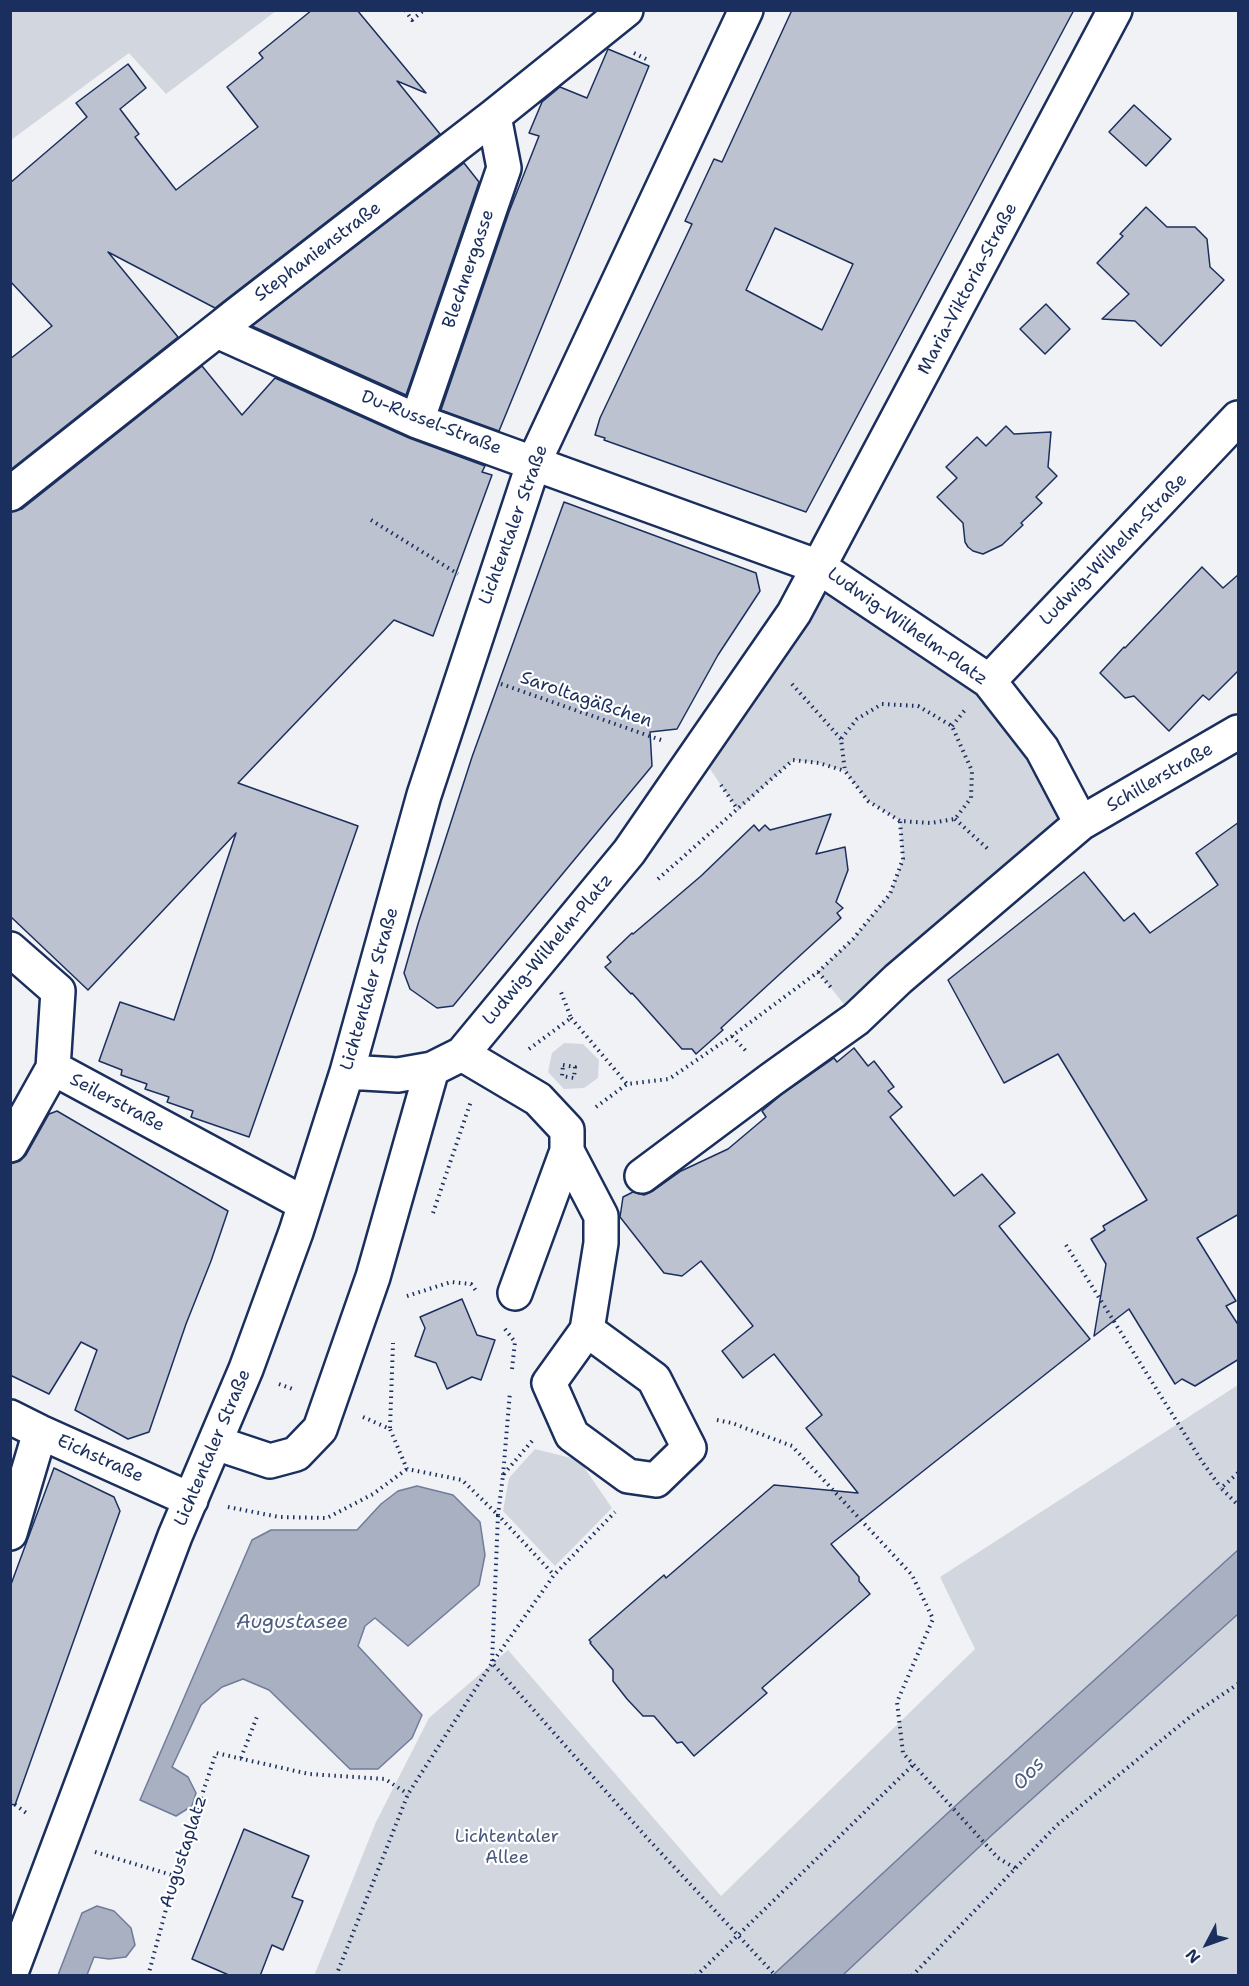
<!DOCTYPE html>
<html>
<head>
<meta charset="utf-8">
<style>
	body { margin:0 }
	#map { position:relative; width:1249px; height:1986px; overflow:hidden; background:#f1f2f5; font-family:"Shantell Sans",sans-serif }
	canvas { display:block }
	.frame { position:absolute; inset:0; border:12px solid #1b2f5e; pointer-events:none }
	.north { position:absolute; left:1177px; top:1914px; width:60px; height:60px; -webkit-text-stroke:4px #fff; paint-order:stroke; rotate:229deg; font-size:16px; font-weight:700; line-height:24px; text-align:center; color:#1b2f5e }
	.north::after { content:''; display:block; margin:auto; width:21px; height:27px; background:#1b2f5e; clip-path:polygon(50% 0,100% 100%,50% 72%,0 100%) }
</style>
</head>
<body>
<div id="map">
<canvas width="1249" height="1986"></canvas>
<div class="frame"></div>
<div class="north">N</div>
</div>
<script>
const ctx = document.querySelector('canvas').getContext('2d');
ctx.lineJoin = 'round';
function fill(path, color) { ctx.fillStyle = color; ctx.fill(path, 'evenodd'); }
const poly = rows => new Path2D(rows.map(r => 'M' + r).join(''));
function stroke(path, color, width, dash) { ctx.strokeStyle = color; ctx.lineWidth = width; ctx.lineCap = dash ? 'butt' : 'round'; ctx.setLineDash(dash || []); ctx.stroke(path); }
function drawText(font, color, halo, rows, align = 'center') {
  ctx.font = font + ' "Shantell Sans",sans-serif'; ctx.lineWidth = 4.5; ctx.setLineDash([]); ctx.textBaseline = 'middle'; ctx.strokeStyle = halo; ctx.fillStyle = color; for (const [text, x, y, turn = 0] of rows) {
    ctx.save(); ctx.translate(x, y); ctx.rotate((+turn || 0) * Math.PI / 180); ctx.textAlign = isNaN(turn) ? turn : align; if (halo) ctx.strokeText(text, 0, 0); ctx.fillText(text, 0, 0); ctx.restore();
  }
}
fill(poly([
	[11,10,276,10,276,11,166,94,129,53,11,140],
	[819,567,989,681,1081,823,856,1019,818,972,853,939,890,894,903,859,900,821,868,801,845,771,819,763,793,760,738,810,699,753],
	[564,1043,583,1044,599,1060,598,1078,584,1088,564,1089,548,1072,552,1053],
	[1238,1385,1238,1975,314,1976,376,1822,429,1718,508,1650,721,1896,975,1649,940,1577],
	[535,1449,579,1460,612,1508,555,1566,503,1511,509,1478]
]), '#d2d6df');
const water = poly([
	[417,1486,453,1495,480,1522,485,1555,479,1585,408,1646,375,1618,365,1626,358,1646,422,1715,412,1738,378,1769,350,1769,269,1690,243,1679,222,1687,201,1705,172,1767,188,1777,196,1793,192,1806,176,1816,140,1800,252,1540,271,1530,357,1530,381,1504,398,1491,417,1486],
	[1238,1550,1238,1614,993,1834,843,1975,773,1975,964,1798,1238,1550],
	[97,1906,114,1911,131,1928,135,1945,126,1957,109,1959,94,1957,87,1975,58,1975,82,1913,97,1906]
]);
fill(water, '#a8b0c2');
stroke(water, '#707c9a', 1.5);
const building = poly([
	[312,10,357,10,426,93,397,81,440,134,215,308,108,252,178,337,10,470,10,359,52,326,10,281,10,183,87,117,76,103,128,64,146,88,120,109,139,134,135,137,176,190,258,127,227,87,263,58,259,53,312,10],
	[792,10,1074,10,806,512,604,440,605,438,595,435,600,418,692,224,685,221,714,159,722,162,792,10],
	[775,228,853,264,822,330,746,290,775,228],
	[608,49,649,66,499,431,441,410,509,212,539,136,529,133,542,102,560,87,587,98,608,49],
	[1134,105,1171,139,1146,166,1109,132,1134,105],
	[464,163,479,182,406,395,252,326,464,163],
	[1146,207,1167,227,1195,227,1207,239,1210,267,1224,280,1161,346,1135,321,1102,319,1129,294,1097,263,1123,236,1120,234,1146,207],
	[1046,304,1070,329,1045,354,1020,329,1046,304],
	[202,366,242,415,275,378,409,438,485,466,482,472,492,475,433,636,394,620,238,783,358,826,249,1137,191,1117,193,1111,167,1102,169,1097,145,1089,147,1084,121,1075,122,1070,99,1061,120,1002,174,1020,236,833,88,990,10,916,10,512,22,509,202,366],
	[1006,426,1014,434,1051,432,1048,467,1057,476,1036,497,1042,503,1021,523,1023,525,1002,545,983,554,973,551,968,547,965,542,963,523,937,497,957,478,946,467,977,437,986,446,1006,426],
	[564,502,756,573,760,591,718,655,677,729,650,732,652,766,453,1006,437,1008,410,989,404,973,418,924,472,757,564,502],
	[1202,567,1223,588,1239,574,1239,670,1209,700,1203,695,1169,731,1134,696,1125,698,1100,673,1124,647,1125,648,1202,567],
	[831,814,816,854,845,847,848,870,836,902,843,908,837,913,841,918,721,1028,723,1030,696,1054,692,1049,682,1049,632,993,631,994,605,967,611,962,607,957,632,933,633,934,701,876,754,825,759,831,765,825,770,830,831,814],
	[1239,822,1239,1214,1197,1238,1236,1301,1226,1306,1239,1326,1239,1359,1195,1386,1182,1379,1175,1384,1129,1309,1094,1336,1106,1264,1091,1239,1105,1230,1103,1226,1147,1200,1058,1054,1004,1083,948,980,1084,872,1124,921,1134,913,1150,933,1218,885,1196,853,1239,822],
	[854,1048,868,1066,874,1061,894,1087,888,1091,902,1107,890,1117,954,1196,982,1174,1015,1213,999,1226,1090,1339,831,1544,859,1577,859,1581,870,1594,762,1688,767,1693,694,1756,682,1742,677,1743,654,1716,643,1716,627,1699,613,1681,613,1670,590,1643,591,1642,589,1640,664,1575,666,1578,774,1485,858,1493,806,1428,822,1415,774,1354,743,1378,722,1351,753,1326,701,1261,682,1276,664,1273,620,1217,623,1197,633,1192,644,1195,653,1191,681,1171,728,1149,766,1117,762,1111,781,1095,834,1058,837,1062,854,1048],
	[57,1111,228,1211,211,1261,186,1324,149,1432,128,1439,75,1410,97,1350,81,1342,49,1394,10,1375,10,1164,20,1161,26,1155,49,1114,57,1111],
	[462,1299,477,1335,495,1340,481,1380,472,1377,447,1389,436,1363,415,1356,425,1328,420,1317,462,1299],
	[54,1468,114,1497,120,1511,15,1805,10,1804,10,1587,54,1468],
	[244,1829,309,1856,292,1897,303,1901,283,1950,272,1945,260,1976,231,1976,192,1959,244,1829]
]);
fill(building, '#bcc2d0');
stroke(building, '#1b2f5e', 1.5);
const minor = poly([
	[217,331,417,421,819,567,989,681,1042,749,1081,823],
	[417,421,504,168,494,116],
	[10,494,239,313,494,116,626,10],
	[989,681,1238,418],
	[10,949,58,991,53,1068,10,1145],
	[462,1054,538,1099,567,1130,567,1151,515,1293],
	[53,1068,305,1204],
	[347,1072,398,1075,432,1069,462,1054,629,852,794,613,1115,10],
	[567,1151,601,1216,601,1243,587,1330,549,1383,572,1435,628,1476,656,1480,689,1448,654,1379,587,1330],
	[642,1176,772,1079,856,1019,898,979,1081,823,1238,732],
	[10,1417,40,1432,191,1500],
	[216,1443,270,1461,296,1454,320,1429,373,1277,432,1069],
	[10,1533,40,1432],
	[10,1975,175,1536,246,1369,296,1232,347,1072,424,795,534,462,746,10]
]);
stroke(minor, '#1b2f5e', 38);
stroke(poly([
	[405,10,412,20,424,10],
	[634,53,648,60],
	[371,520,458,574],
	[501,684,661,740],
	[792,684,841,739],
	[882,704,918,706,952,726,972,771,971,798,955,819,931,823,900,821,868,801,845,771,841,739,857,719,882,704],
	[952,726,965,710],
	[721,785,738,810],
	[955,819,990,851],
	[658,879,793,760,819,763,845,771],
	[818,972,833,990],
	[571,1018,627,1084],
	[732,1036,746,1051],
	[529,1049,571,1018,561,992],
	[563,1065,575,1067,574,1078,562,1076,563,1065],
	[596,1107,627,1084,669,1079,732,1036,818,972,853,939,890,894,903,859,900,821],
	[433,1213,471,1101],
	[1066,1245,1201,1460,1221,1488],
	[407,1296,451,1282,471,1284,477,1292],
	[505,1329,515,1342,512,1369],
	[279,1384,295,1390],
	[363,1417,390,1429,407,1469,462,1480,498,1515,492,1663,648,1839,776,1976],
	[717,1420,732,1423,792,1446,912,1575,933,1619,897,1702,903,1753,998,1858,1015,1868],
	[390,1428,393,1343],
	[532,1441,503,1475,498,1515,554,1575],
	[1238,1473,1221,1488,1238,1505],
	[503,1475,510,1392],
	[228,1507,279,1517,327,1518,373,1494,407,1469],
	[241,1758,258,1714],
	[10,1801,29,1815],
	[95,1852,175,1876],
	[148,1976,175,1876,216,1753,309,1774,385,1779,408,1794],
	[336,1976,408,1794,492,1663,554,1575,615,1512],
	[696,1976,914,1764],
	[912,1976,1057,1825,1195,1713,1238,1684]
]), '#1b2f5e', 4, [1.5, 4.5]);
stroke(minor, '#fff', 33);
drawText('18px', '#1b2f5e', '#fff', [
	["Stephanienstraße",318,252,-37],
	["Blechnergasse",469,269,-71],
	["Maria-Viktoria-Straße",968,289,-62],
	["Du-Russel-Straße",431,423,21],
	["Lichtentaler Straße",514,525,-70],
	["Ludwig-Wilhelm-Straße",1114,550,-46],
	["Ludwig-Wilhelm-Platz",907,627,35],
	["Saroltagäßchen",586,700,19],
	["Schillerstraße",1160,778,-30],
	["Ludwig-Wilhelm-Platz",548,950,-50],
	["Lichtentaler Straße",370,989,-74],
	["Seilerstraße",117,1103,28],
	["Lichtentaler Straße",213,1448,-67],
	["Eichstraße",100,1459,24],
	["Augustaplatz",184,1852,-72]
]);
drawText('18px', '#49597e', '#fff', [
	["Lichtentaler",507,1837],
	["Allee",507,1858]
]);
drawText('italic 20px', '#4c5c81', '#fff', [
	["Augustasee",292,1623],
	["Oos",1029,1774,-47]
]);
</script>
</body>
</html>
